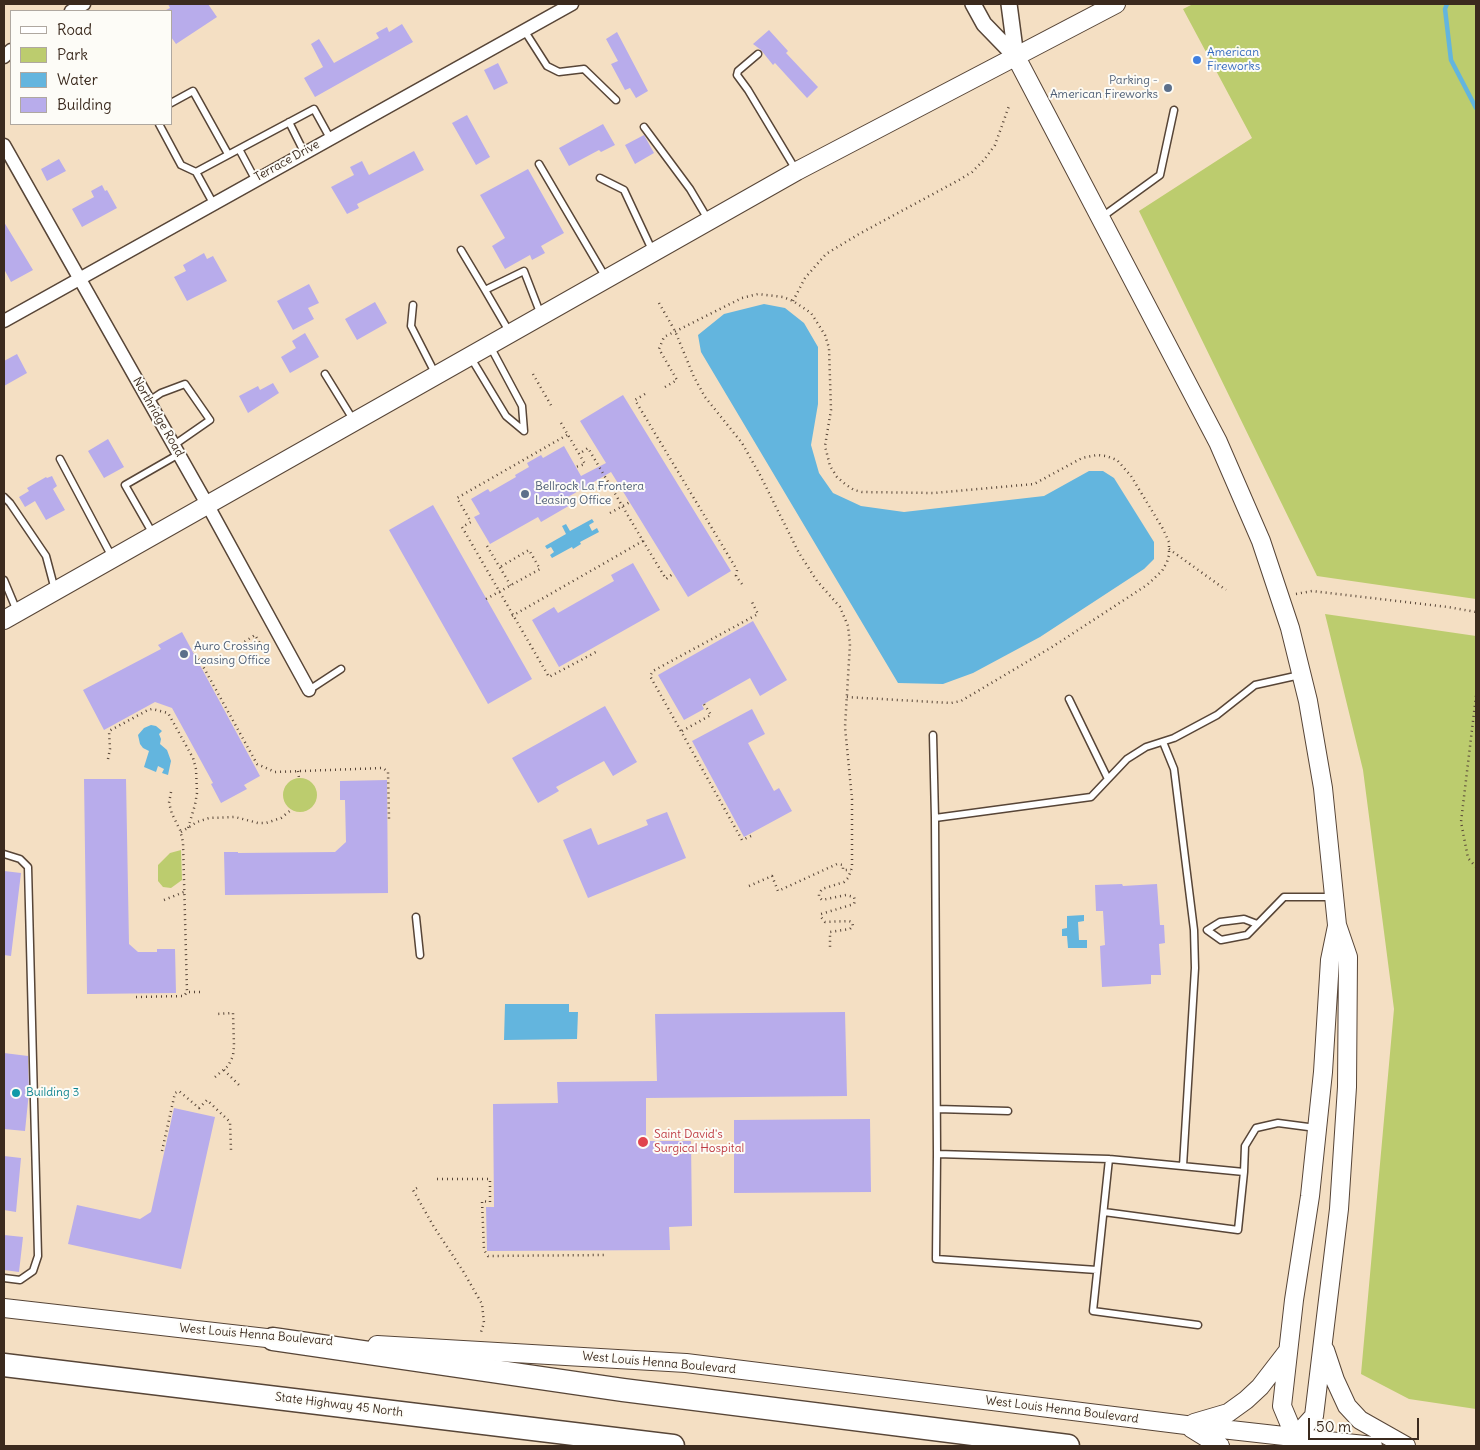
<!DOCTYPE html>
<html>
<head>
<meta charset="utf-8">
<style>
	body { margin:0 }
	#map { position:relative; width:1480px; height:1450px; overflow:hidden; background:#f4dfc3; font-family:Delius,sans-serif }
	canvas { display:block }
	.frame { position:absolute; inset:0; border:5px solid #3b2a1e; pointer-events:none }
	.legend { position:absolute; left:10px; top:10px; width:162px; height:115px; box-sizing:border-box; background:#fdfcf7; border:1px solid #afa8a0; margin:0; padding:6px 9px; list-style:none; font-size:15px; color:#3b2a1e }
	.legend li { display:flex; align-items:center; gap:10px; height:25px }
	.legend b { width:25px; border:1px solid #afa8a0 }
	.scale { position:absolute; left:1308px; top:1418px; width:111px; height:22px; box-sizing:border-box; border:2px solid #3b2a1e; border-top:0; padding-left:6px; font-size:15px; line-height:18px; white-space:nowrap; color:#3b2a1e; -webkit-text-stroke:4px #fdfcf7; paint-order:stroke }
</style>
</head>
<body>
<div id="map">
<canvas width="1480" height="1450"></canvas>
<div class="frame"></div>
<ul class="legend">
<li><b style="height:6px;background:#fff"></b>Road</li>
<li><b style="height:14px;background:#bccc6e"></b>Park</li>
<li><b style="height:14px;background:#63b5de"></b>Water</li>
<li><b style="height:14px;background:#b8aceb"></b>Building</li>
</ul>
<div class="scale">50 m</div>
</div>
<script>
const ctx = document.querySelector('canvas').getContext('2d');
ctx.lineJoin = 'round';
function fill(path, color) { ctx.fillStyle = color; ctx.fill(path, 'evenodd'); }
const poly = rows => new Path2D(rows.map(r => 'M' + r).join(''));
function stroke(path, color, width, dash) { ctx.strokeStyle = color; ctx.lineWidth = width; ctx.lineCap = dash ? 'butt' : 'round'; ctx.setLineDash(dash || []); ctx.stroke(path); }
function drawText(font, color, halo, rows, align = 'center') {
  ctx.font = font + ' Delius,sans-serif'; ctx.lineWidth = 4; ctx.setLineDash([]); ctx.textBaseline = 'middle'; ctx.strokeStyle = halo; ctx.fillStyle = color; for (const [text, x, y, turn = 0] of rows) {
    ctx.save(); ctx.translate(x, y); ctx.rotate((+turn || 0) * Math.PI / 180); ctx.textAlign = isNaN(turn) ? turn : align; if (halo) ctx.strokeText(text, 0, 0); ctx.fillText(text, 0, 0); ctx.restore();
  }
}
fill(poly([
	[1193,4,1476,4,1476,599,1317,576,1139,211,1252,138,1183,9],
	[1325,614,1476,636,1476,1409,1409,1399,1361,1374,1394,1009,1363,770],
	'283 795a17 17 0 1 1 34 0a17 17 0 1 1-34 0Z',
	[181,850,182,880,171,888,163,887,158,881,158,865,170,853]
]), '#bccc6e');
fill(poly([
	[764,304,785,308,804,323,818,347,818,404,811,445,819,473,833,493,861,506,904,512,1044,496,1089,471,1103,471,1114,478,1154,542,1154,559,1144,569,1040,637,973,673,943,684,898,683,701,352,698,335,724,314],
	[592,519,594,522,589,525,592,531,597,528,599,532,580,542,581,544,573,549,572,547,552,558,550,555,554,552,551,547,547,549,545,546,566,534,562,526,566,524,570,531],
	[151,725,156,726,162,731,159,734,161,739,160,744,167,750,171,761,168,775,162,773,164,769,158,766,156,772,144,767,149,751,143,748,140,744,138,735,144,728],
	[1084,915,1084,921,1078,922,1079,940,1087,940,1087,948,1068,948,1067,936,1062,936,1062,929,1067,928,1067,916],
	[505,1004,569,1004,569,1012,578,1012,577,1039,504,1040]
]), '#63b5de');
stroke(poly([
	[1447,4,1445,9,1451,60,1476,108]
]), '#63b5de', 4.5);
fill(poly([
	[168,4,208,4,217,17,176,44,171,37,171,11,166,10,170,8],
	[402,24,413,42,315,97,304,78,323,67,311,44,319,39,334,63,379,38,376,33,387,27,389,32],
	[769,30,788,51,786,53,818,87,807,98,775,63,773,65,761,50,753,44],
	[617,32,648,91,636,98,630,88,625,90,611,64,618,61,606,39],
	[498,63,508,83,494,90,484,70],
	[467,115,490,157,476,165,452,123],
	[603,124,615,145,601,152,599,150,569,166,559,148],
	[644,135,654,153,635,164,625,145],
	[414,151,424,170,357,204,359,208,347,214,331,187,354,175,350,167,362,161,369,175],
	[59,159,66,171,47,181,41,169],
	[528,169,564,233,541,246,545,253,532,260,530,255,505,269,492,246,505,238,480,195],
	[102,185,105,191,107,190,117,208,82,227,72,209,94,197,91,191],
	[4,222,33,270,11,282,4,269],
	[204,253,207,259,213,256,227,281,187,301,174,277,186,271,183,265],
	[309,284,319,303,308,308,314,319,293,330,277,301],
	[375,302,387,323,357,340,345,319],
	[305,333,319,357,290,373,281,357,296,348,292,341],
	[17,354,27,373,4,386,4,361],
	[273,383,279,393,248,413,239,396,258,386,260,390],
	[623,395,731,571,688,597,611,472,568,497,572,504,541,522,538,517,490,544,474,517,480,514,471,499,488,489,490,492,516,477,515,475,529,467,527,463,541,455,543,458,564,446,581,476,606,463,580,421],
	[108,439,124,467,104,478,88,451],
	[52,476,57,486,53,489,65,510,46,520,35,501,25,507,19,497,29,491,27,488,46,477,47,478],
	[433,505,532,679,488,704,389,530],
	[633,563,660,610,559,667,532,620,554,607,558,613,614,581,611,575],
	[753,621,787,680,760,696,750,678,702,705,704,709,684,720,658,675],
	[182,632,260,776,244,785,247,789,221,803,211,784,213,783,172,708,155,702,104,730,83,690,161,649,158,645],
	[605,706,637,762,613,776,604,761,556,787,559,791,538,803,512,758],
	[752,709,765,734,748,743,774,791,779,788,792,811,744,837,692,741],
	[84,779,126,779,129,944,138,952,157,952,157,949,175,949,176,993,87,994],
	[387,780,388,893,225,895,224,852,238,852,238,853,335,852,346,842,345,800,340,800,340,781],
	[667,812,686,858,588,898,563,840,591,828,598,845,648,825,646,820],
	[4,871,21,873,11,956,4,955],
	[1122,884,1123,886,1157,884,1160,925,1164,925,1165,943,1159,944,1161,975,1151,975,1151,984,1102,987,1100,946,1105,945,1103,911,1096,911,1095,885],
	[845,1012,847,1096,646,1098,646,1141,691,1141,692,1226,669,1227,670,1250,487,1251,486,1207,494,1207,493,1104,558,1103,557,1082,657,1081,655,1014],
	[4,1053,28,1056,29,1092,25,1131,4,1129],
	[174,1108,215,1117,181,1269,68,1244,77,1205,140,1219,151,1212],
	[870,1119,871,1192,734,1193,734,1120],
	[4,1156,21,1158,16,1212,4,1210],
	[4,1235,23,1237,19,1272,4,1270]
]), '#b8aceb');
const service = poly([
	[524,30,547,66,559,72,584,69,616,100],
	[758,54,738,71,737,75,748,90,796,170],
	[171,103,193,91,228,154],
	[289,122,304,152],
	[159,124,181,165,196,172],
	[644,127,690,189,709,221],
	[239,149,255,179],
	[539,164,606,278],
	[600,178,624,190,653,252],
	[213,203,196,172,314,109,330,138],
	[1102,217,1160,175,1174,110],
	[461,250,485,290],
	[413,305,411,326,436,375],
	[510,333,485,290,524,271,541,315],
	[490,346,522,406,524,431],
	[471,358,506,416,524,431],
	[325,374,354,421],
	[149,401,161,393,185,384,210,420,174,445],
	[60,459,112,557],
	[4,497,10,503,46,556,55,590],
	[153,534,125,485,179,454],
	[4,580,17,611],
	[309,690,341,669],
	[1069,699,1108,779],
	[933,735,935,818],
	[1163,742,1174,769,1194,930,1195,968,1183,1166],
	[4,854,20,859,28,867,38,1256,33,1271,20,1280,4,1278],
	[416,917,420,955],
	[1257,924,1244,919,1220,922,1207,930,1221,940,1247,935,1284,897,1333,897],
	[937,1109,1008,1111],
	[937,1154,936,1259,1097,1270],
	[1244,1172,1245,1146,1256,1128,1278,1123,1316,1128],
	[1104,1212,1238,1230,1244,1172,1109,1159],
	[1198,1325,1093,1311,1109,1159,937,1154,935,818,1091,797,1127,759,1146,747,1174,738,1217,715,1255,685,1300,675]
]);
const minor = poly([
	[71,11,84,4],
	[4,57,11,50],
	[4,145,207,504,309,690],
	[4,321,572,4]
]);
const tertiary = poly([
	[973,4,984,24,1016,57],
	[1009,4,1016,57]
]);
const secondary = poly([
	[1016,57,1218,442,1261,541,1290,628,1308,701,1323,788,1337,925,1348,957,1347,1087,1339,1209,1314,1416,1295,1437],
	[4,620,797,171,1116,4],
	[4,1308,284,1340],
	[377,1345,686,1363,1186,1425,1373,1446],
	[1325,1350,1335,1380,1347,1406,1360,1420,1406,1446],
	[1194,1423,1228,1413,1246,1400,1260,1387,1287,1352],
	[1191,1428,1220,1446],
	[1294,1446,1295,1437,1282,1406,1294,1300,1310,1196,1323,1072,1330,960,1337,926]
]);
const motorway = poly([
	[273,1339,623,1390,1068,1446],
	[4,1365,673,1446]
]);
stroke(service, '#574537', 9);
stroke(minor, '#574537', 15);
stroke(tertiary, '#574537', 18);
stroke(secondary, '#574537', 20);
stroke(motorway, '#574537', 25);
stroke(poly([
	[793,301,805,278,826,254,859,234,959,180,972,172,984,160,995,145,1009,106],
	[659,303,675,331,694,377,705,397,742,443,760,475,799,553,817,581,840,607,848,626,850,644,845,727,852,799,852,868,848,878,844,882,822,889,819,894,819,897,822,900,846,895,854,897,855,901,854,904,821,914,821,917,825,922,849,921,852,922,853,926,850,929,830,932,830,949],
	[533,374,552,407],
	[665,387,677,380,659,349,664,337,742,298,758,294,783,297,793,301,811,313,825,335,829,348,831,410,825,446,830,466,837,477,845,484,854,490,862,492,934,493,1034,484,1082,458,1097,455,1106,456,1117,460,1131,476,1163,529,1169,542,1169,555,1167,562,1162,571,1147,585,1052,647,961,701,951,703,846,697],
	[645,394,635,400,737,570,736,576,742,584],
	[561,423,585,464,576,467],
	[567,435,457,498,471,522,462,527,549,677,596,652],
	[610,513,630,502],
	[643,541,666,579,674,573],
	[487,546,511,586],
	[1169,549,1226,590],
	[1296,594,1312,591,1448,607,1476,612],
	[486,599,540,569,529,550,500,567],
	[512,616,643,541,588,448,579,454],
	[194,650,257,764,275,772,383,768,388,772,389,819],
	[232,650,255,635,263,648,268,645],
	[1476,696,1461,822,1468,858,1476,867],
	[682,731,711,715,704,704],
	[108,759,110,749,109,731,148,710,152,709,168,713,193,758,196,769,197,793,195,805,188,828],
	[298,771,299,778],
	[171,792,169,803,172,814,180,830,183,842,187,992],
	[181,832,197,822,209,818,235,817,258,823,266,823,281,818,291,810],
	[751,836,742,840,650,676,653,671,758,614,751,600],
	[749,886,772,876,778,891,837,864,843,865,843,870,851,870],
	[164,900,184,892],
	[136,997,184,996,187,992,200,992],
	[224,1070,239,1085],
	[215,1077,228,1066,233,1056,234,1045,233,1013,217,1014],
	[162,1151,175,1093,179,1091,199,1108,207,1100,230,1122,231,1150],
	[437,1179,490,1179,490,1202,482,1201,484,1250,488,1256,606,1255],
	[417,1188,413,1190,434,1227,463,1271,482,1304,484,1323,481,1332]
]), '#574537', 2.5, [1, 4]);
stroke(service, '#fff', 6);
stroke(minor, '#fff', 12);
stroke(tertiary, '#fff', 15);
stroke(secondary, '#fff', 18);
stroke(motorway, '#fff', 22);
for (const [x, y, r, color] of [
	[1197,60,5,"#3f7fe0"],
	[1168,88,5,"#5c6f8a"],
	[525,494,5,"#5c6f8a"],
	[184,654,5,"#5c6f8a"],
	[16,1093,5,"#0f9aa8"],
	[643,1142,6,"#e0444e"]
]) { const dot = new Path2D(); dot.arc(x, y, r, 0, 2 * Math.PI); ctx.fillStyle = color; ctx.fill(dot); stroke(dot, '#fdfcf7', 2); }
drawText('12px', '#366cbe', '#fdfcf7', [
	["American",1207,53],
	["Fireworks",1207,67]
], 'left');
drawText('12px', '#4e5e75', '#fdfcf7', [
	["Parking -",1158,81,"right"],
	["American Fireworks",1158,95,"right"],
	["Bellrock La Frontera",535,487],
	["Leasing Office",535,501],
	["Auro Crossing",194,647],
	["Leasing Office",194,661]
], 'left');
drawText('12px', '#3b2a1e', '#fdfcf7', [
	["Terrace Drive",287,161,-29],
	["Northridge Road",158,417,60],
	["West Louis Henna Boulevard",256,1335,5],
	["West Louis Henna Boulevard",659,1363,5],
	["State Highway 45 North",339,1405,7],
	["West Louis Henna Boulevard",1062,1410,7]
]);
drawText('12px', '#0d838f', '#fdfcf7', [
	["Building 3",26,1093]
], 'left');
drawText('12px', '#be3a42', '#fdfcf7', [
	["Saint David's",654,1135],
	["Surgical Hospital",654,1149]
], 'left');
</script>
</body>
</html>
